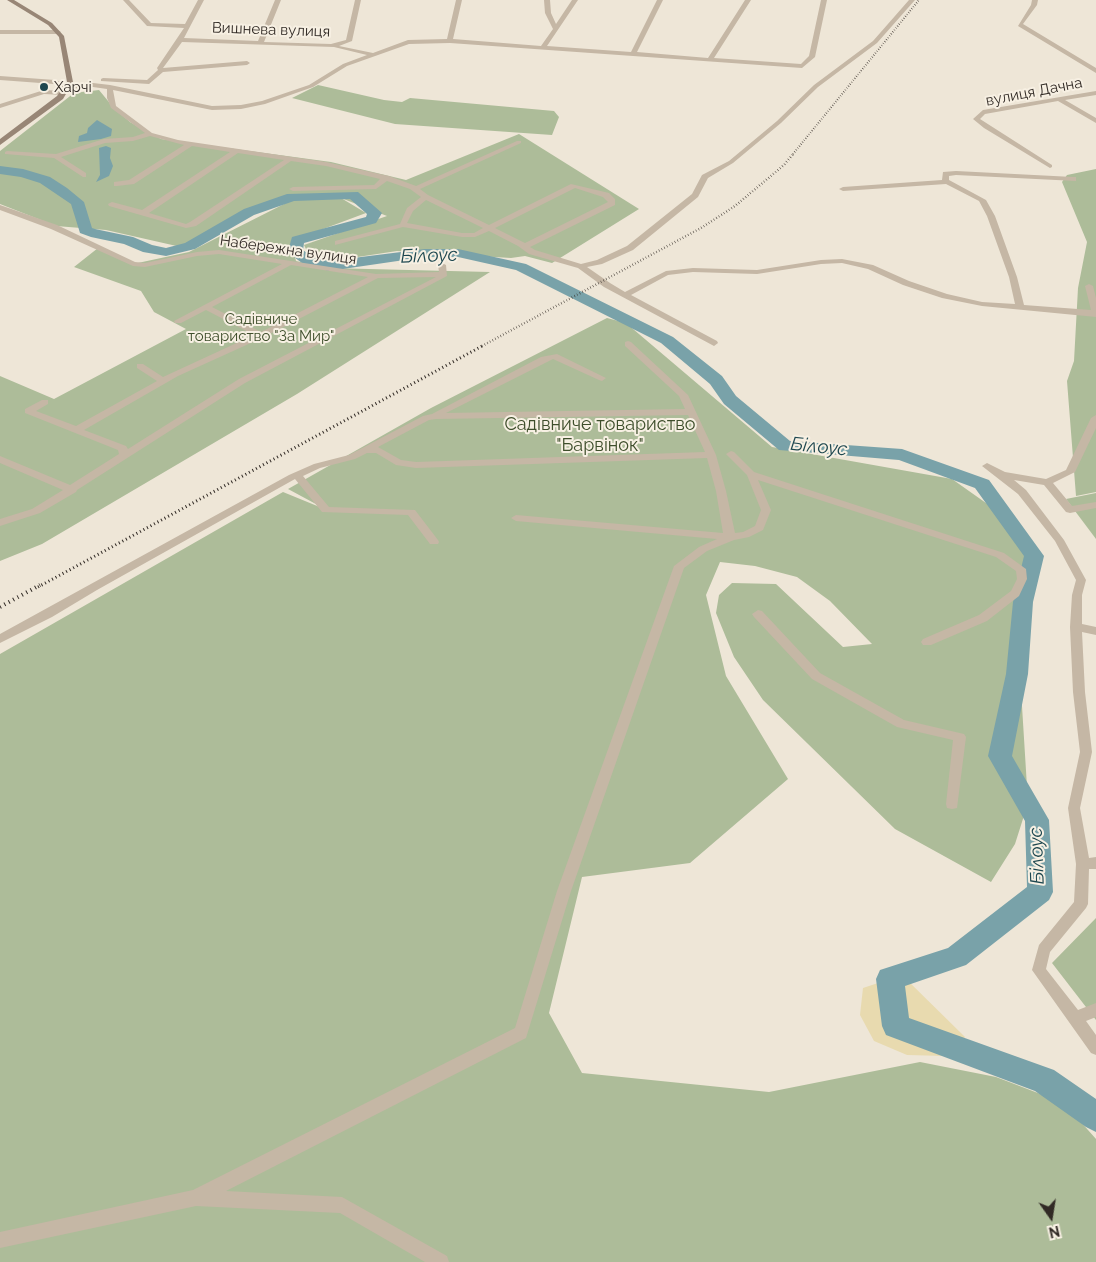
<!DOCTYPE html>
<html>
<head>
<meta charset="utf-8">
<style>
	body { margin:0 }
	#map { position:relative; width:1096px; height:1262px; overflow:hidden; background:#eee6d7; font-family:Raleway,sans-serif }
	canvas { display:block }
	.north { position:absolute; left:1026px; top:1192px; width:50px; height:50px; -webkit-text-stroke:4px #f7f0e3; paint-order:stroke; rotate:167deg; font-size:14px; font-weight:700; line-height:20px; text-align:center; color:#312a25 }
	.north::after { content:''; display:block; margin:auto; width:18px; height:22px; background:#312a25; clip-path:polygon(50% 0,100% 100%,50% 72%,0 100%) }
</style>
</head>
<body>
<div id="map">
<canvas width="1096" height="1262"></canvas>
<div class="north">N</div>
</div>
<script>
const ctx = document.querySelector('canvas').getContext('2d');
ctx.lineJoin = 'round';
function fill(path, color) { ctx.fillStyle = color; ctx.fill(path, 'evenodd'); }
const poly = rows => new Path2D(rows.map(r => 'M' + r).join(''));
function stroke(path, color, width, dash) { ctx.strokeStyle = color; ctx.lineWidth = width; ctx.lineCap = dash ? 'butt' : 'round'; ctx.setLineDash(dash || []); ctx.stroke(path); }
function drawText(font, color, halo, rows, align = 'center') {
  ctx.font = font + ' Raleway,sans-serif'; ctx.lineWidth = 4; ctx.setLineDash([]); ctx.textBaseline = 'middle'; ctx.strokeStyle = halo; ctx.fillStyle = color; for (const [text, x, y, turn = 0] of rows) {
    ctx.save(); ctx.translate(x, y); ctx.rotate((+turn || 0) * Math.PI / 180); ctx.textAlign = isNaN(turn) ? turn : align; if (halo) ctx.strokeText(text, 0, 0); ctx.fillText(text, 0, 0); ctx.restore();
  }
}
fill(poly([
	[318,85,384,100,402,102,410,98,554,111,559,117,552,135,395,124,292,98],
	[99,90,113,107,130,122,161,139,331,162,406,180,519,134,639,209,552,263,525,256,511,258,397,251,331,261,307,251,304,245,387,216,341,198,366,213,291,241,296,261,328,268,490,272,297,394,42,544,0,561,0,376,54,399,186,329,154,312,141,291,74,267,98,248,133,264,189,252,292,200,339,198,330,194,299,195,276,199,181,247,106,230,56,226,0,204,0,151,74,93],
	[1096,169,1096,492,1076,496,1067,381,1074,361,1078,288,1087,242,1062,182,1067,175],
	[607,318,626,323,772,447,952,479,1010,520,1030,556,1021,570,1015,593,1028,803,1015,844,991,882,895,829,763,700,734,657,716,613,719,595,732,583,776,584,843,647,872,644,830,601,797,577,755,566,720,562,706,595,726,676,788,779,690,863,582,877,549,1013,582,1073,769,1092,920,1062,996,1077,1064,1103,1096,1139,1096,1262,0,1262,0,654,283,492,327,510,288,489,431,408],
	[1096,493,1096,539,1066,499],
	[1096,918,1096,1020,1052,963]
]), '#adbc99');
fill(poly([
	[902,975,965,1037,956,1048,945,1056,907,1055,874,1041,860,1015,863,988]
]), '#e8daaf');
fill(poly([
	[97,120,112,129,111,136,101,139,78,142,79,136,87,133,88,128],
	[106,146,111,148,110,158,113,166,109,176,96,182,100,175,99,148]
]), '#79a2a9');
fill(poly([
	[0,166,23,169,50,177,67,188,84,202,92,228,95,229,133,237,152,245,166,248,185,243,244,209,287,194,358,192,382,213,376,223,304,243,303,250,312,257,329,261,425,249,458,249,526,264,673,337,722,376,736,396,790,441,902,449,989,480,1044,556,1033,602,1028,674,1012,756,1049,820,1053,892,1049,900,966,965,905,986,909,1018,1054,1070,1096,1099,1096,1132,1086,1127,1035,1091,886,1035,882,1026,876,979,880,970,948,948,1027,887,1025,821,988,756,1006,674,1013,602,1024,556,975,488,899,460,779,450,724,404,710,384,661,343,516,270,458,257,425,257,329,271,302,263,290,254,288,251,292,237,366,217,367,214,350,199,294,201,254,215,195,249,166,256,143,252,124,244,91,237,80,233,71,204,40,183,21,177,0,174,0,166]
]), '#79a2a9');
fill(poly([
	[123,0,129,0,151,23,185,24,198,0,204,0,184,38,258,41,275,0,281,0,264,42,331,44,346,40,355,0,361,0,352,41,339,46,373,53,408,40,447,39,456,0,462,0,453,39,541,46,553,29,545,13,544,0,550,0,551,13,556,24,572,0,578,0,547,46,631,52,657,0,663,0,637,52,708,58,745,0,751,0,714,58,801,64,809,56,821,0,827,0,815,57,802,68,450,43,409,44,347,66,313,87,265,104,241,109,212,110,113,90,116,106,152,133,178,140,326,162,389,176,416,186,517,141,521,141,521,143,420,189,428,195,489,225,571,184,609,193,615,199,615,205,530,247,535,250,581,264,597,260,627,246,692,194,702,175,729,161,777,121,814,85,873,41,909,0,915,0,877,43,818,87,781,123,733,163,708,178,698,197,633,250,602,264,587,267,610,283,625,292,666,271,693,268,757,270,821,260,842,259,873,265,909,281,947,294,982,302,1015,304,1009,277,987,216,979,201,946,184,843,191,839,189,843,187,942,180,943,172,956,171,1073,177,1076,177,1076,181,956,175,949,176,949,180,986,200,995,216,1017,277,1024,305,1091,310,1085,286,1089,284,1093,286,1096,298,1096,317,982,306,942,298,903,285,868,269,842,263,821,264,757,274,693,272,668,275,631,295,717,341,718,343,714,346,604,287,578,268,529,254,518,246,489,231,475,237,462,237,403,227,335,245,335,241,400,224,407,208,421,197,410,189,387,181,376,189,293,191,289,189,293,187,374,185,380,179,326,166,291,161,196,226,186,228,109,206,108,204,112,202,142,210,230,152,192,146,134,184,117,186,114,186,114,182,129,180,184,145,150,136,133,141,105,143,61,157,86,173,86,177,83,177,54,158,5,154,5,152,7,151,56,154,104,139,133,137,145,133,111,108,107,98,107,89,93,87,68,89,54,84,0,80,0,76,55,80,69,85,93,83,110,85,212,106,241,105,262,101,309,85,343,64,367,55,334,47,182,42,163,68,247,61,250,63,247,65,163,72,149,84,101,81,101,79,103,78,147,80,158,70,157,68,184,28,147,26,123,0],
	[238,153,284,160,190,222,186,224,149,213,238,153],
	[575,188,603,197,608,202,525,243,495,228,575,188],
	[426,200,483,228,474,233,462,233,407,223,413,211,426,200],
	[1032,0,1038,0,1037,5,1023,24,1096,68,1096,73,1018,26,1031,5,1032,0],
	[0,30,58,30,61,32,58,34,0,34,0,30],
	[44,90,64,91,67,93,64,95,44,94,0,108,0,104,44,90],
	[1096,91,1096,95,1065,100,1096,118,1096,123,1058,101,985,114,980,119,1052,165,1052,167,1050,168,984,128,973,119,983,110,1096,91],
	[0,205,57,225,135,262,145,263,197,252,219,250,376,274,439,272,438,265,442,263,446,265,447,276,245,383,77,490,76,492,40,513,0,526,0,519,32,509,63,490,0,463,0,456,70,485,119,454,118,450,25,413,25,409,42,400,48,400,48,404,36,411,76,426,157,381,137,368,137,364,143,364,163,377,254,335,206,310,181,323,175,323,174,321,282,264,219,254,197,256,145,267,133,266,51,229,0,210,0,205],
	[291,265,368,277,261,332,212,307,291,265],
	[436,277,239,379,128,449,126,446,84,430,178,376,264,337,378,278,436,277],
	[628,341,631,342,688,395,716,455,726,491,735,533,743,532,755,526,761,510,747,475,726,454,731,451,734,452,754,472,1004,553,1026,569,1027,579,1019,596,987,621,931,645,923,645,921,642,923,639,979,615,1011,591,1017,579,1016,571,996,557,758,480,771,510,763,530,749,537,734,540,707,551,684,568,571,891,526,1038,226,1191,342,1197,447,1256,449,1262,425,1262,340,1213,196,1206,0,1248,0,1232,193,1190,515,1028,557,891,674,566,699,547,717,539,516,521,511,518,516,515,723,533,716,491,707,458,416,468,396,465,376,453,367,453,355,459,320,468,303,476,329,507,415,510,438,540,439,542,438,544,430,544,408,515,322,512,295,479,97,590,52,617,0,643,0,634,289,475,314,464,349,455,423,416,432,414,541,357,557,354,606,378,602,381,599,380,553,359,446,413,685,409,679,396,625,346,625,342,628,341],
	[688,415,705,452,416,462,401,460,378,447,429,420,436,419,688,415],
	[1096,415,1096,428,1075,472,1053,483,1072,506,1096,502,1096,508,1070,513,1066,512,1044,485,1014,480,1026,490,1064,540,1086,580,1082,595,1082,624,1096,627,1096,635,1082,632,1085,692,1092,752,1080,808,1089,858,1096,857,1096,869,1089,869,1088,904,1086,908,1050,952,1046,969,1078,1010,1096,1003,1096,1017,1086,1021,1096,1035,1096,1055,1091,1053,1032,970,1039,945,1074,902,1076,864,1068,808,1080,752,1073,692,1070,627,1072,595,1076,580,1055,541,1018,494,982,466,987,463,1005,472,1046,479,1066,470,1091,418,1096,415],
	[758,610,762,611,820,673,904,720,964,734,966,737,957,808,952,809,947,808,946,804,953,740,897,727,812,679,754,617,752,614,758,610]
]), '#c5b7a5');
fill(poly([
	[7,0,14,0,52,23,64,36,73,82,63,99,0,145,0,139,57,96,67,82,59,37,48,25,7,0]
]), '#988676');
stroke(poly([
	[793,154,919,0]
]), '#312a25', 2, [0.5, 2]);
stroke(poly([
	[482,346,701,228,735,206,784,165,794,153]
]), '#312a25', 2.5, [0.5, 2.5]);
stroke(poly([
	[38,587,484,345]
]), '#312a25', 3, [1, 3]);
stroke(poly([
	[0,607,40,585]
]), '#312a25', 4, [1, 4]);
for (const [x, y, r, color] of [
	[44,87,5,"#1e474f"]
]) { const dot = new Path2D(); dot.arc(x, y, r, 0, 2 * Math.PI); ctx.fillStyle = color; ctx.fill(dot); stroke(dot, '#f7f0e3', 2); }
drawText('15px', '#312a25', '#f7f0e3', [
	["Вишнева вулиця",271,30,2],
	["вулиця Дачна",1034,92,-11],
	["Набережна вулиця",288,250,8]
]);
drawText('15px', '#312a25', '#f7f0e3', [
	["Харчі",54,87]
], 'left');
drawText('15px', '#3e4e2b', '#f7f0e3', [
	["Садівниче",261,319],
	["товариство \"За Мир\"",261,336]
]);
drawText('18px', '#3e4e2b', '#f7f0e3', [
	["Садівниче товариство",600,425],
	["\"Барвінок\"",600,446]
]);
drawText('italic 19px', '#1e474f', '#f7f0e3', [
	["Білоус",429,256,-2],
	["Білоус",819,447,6],
	["Білоус",1037,856,-92]
]);
</script>
</body>
</html>
